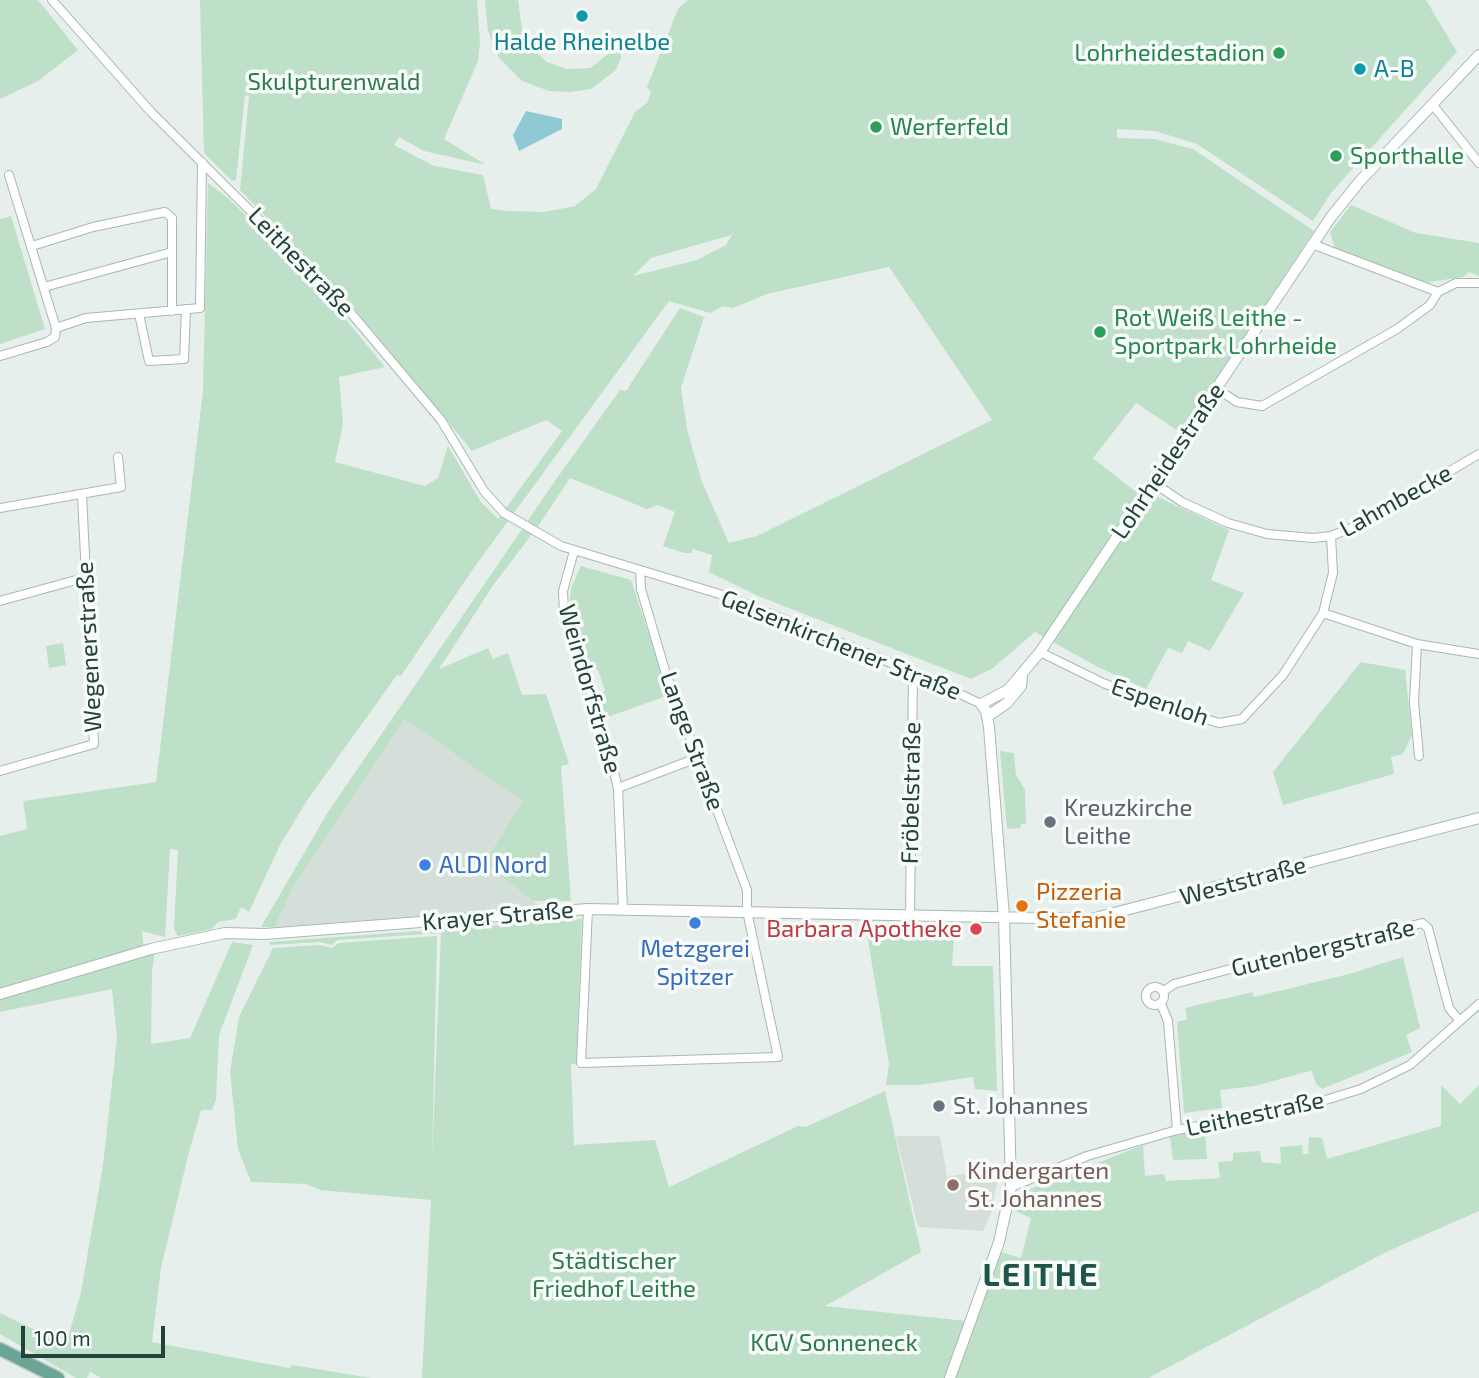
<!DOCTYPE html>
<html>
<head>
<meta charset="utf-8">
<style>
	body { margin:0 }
	#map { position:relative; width:1479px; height:1378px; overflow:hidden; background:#e6efeb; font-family:"Exo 2",sans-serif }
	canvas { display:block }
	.scale { position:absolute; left:21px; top:1326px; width:144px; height:32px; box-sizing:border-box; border:4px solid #24423a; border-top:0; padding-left:9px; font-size:21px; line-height:24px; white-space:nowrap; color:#24423a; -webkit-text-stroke:5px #f7fbf9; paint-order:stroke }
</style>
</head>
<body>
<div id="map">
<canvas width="1479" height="1378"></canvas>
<div class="scale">100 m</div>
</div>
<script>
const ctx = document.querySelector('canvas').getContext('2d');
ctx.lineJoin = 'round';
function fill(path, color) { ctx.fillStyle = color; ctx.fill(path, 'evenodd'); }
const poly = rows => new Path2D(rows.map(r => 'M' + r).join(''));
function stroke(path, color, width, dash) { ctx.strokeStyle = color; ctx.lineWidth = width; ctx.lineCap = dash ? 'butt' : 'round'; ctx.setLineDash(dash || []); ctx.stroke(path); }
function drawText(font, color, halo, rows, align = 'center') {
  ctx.font = font + ' "Exo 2",sans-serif'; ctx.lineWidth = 7; ctx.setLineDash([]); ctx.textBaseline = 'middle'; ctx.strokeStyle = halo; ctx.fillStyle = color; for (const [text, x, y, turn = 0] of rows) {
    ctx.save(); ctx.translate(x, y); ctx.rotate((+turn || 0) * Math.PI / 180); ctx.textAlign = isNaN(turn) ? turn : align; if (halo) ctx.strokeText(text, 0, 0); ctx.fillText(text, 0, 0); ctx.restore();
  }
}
fill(poly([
	[404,719,524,801,487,866,541,907,275,927,294,886],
	[896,1136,940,1136,947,1177,968,1173,970,1183,998,1178,991,1213,983,1231,918,1227]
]), '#d4dfda');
fill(poly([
	[0,0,38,0,78,50,38,81,0,99],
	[200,0,477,0,480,42,478,61,444,139,486,165,424,151,399,137,394,145,434,166,483,175,491,209,508,211,544,212,575,206,596,189,635,112,647,103,651,92,647,87,678,9,688,0,1426,0,1457,52,1331,193,1313,221,1197,144,1155,131,1117,129,1117,138,1154,139,1193,149,1314,231,1181,433,1136,403,1093,458,1132,489,1160,498,1229,530,1211,580,1244,593,1210,651,1188,641,1182,653,1168,648,1146,689,1096,666,1035,632,993,668,971,679,758,596,709,572,712,555,693,549,691,553,684,553,663,546,675,512,658,505,647,509,570,478,539,525,494,584,439,669,488,648,493,659,508,653,522,695,546,694,569,764,561,766,571,901,533,901,487,866,490,854,523,801,404,719,294,886,275,927,261,927,328,812,555,481,620,390,626,391,680,308,704,317,681,388,687,429,702,482,729,543,757,536,992,420,889,267,767,294,733,308,723,306,710,313,669,301,473,569,401,676,397,675,308,799,280,845,249,912,241,907,236,919,218,922,212,929,178,936,174,929,178,850,170,849,165,937,142,931,144,951,155,949,152,972,151,1044,190,1038,232,942,253,945,219,1035,216,1100,212,1110,201,1110,188,1156,161,1268,152,1342,289,1368,292,1365,371,1378,102,1378,90,1372,87,1378,76,1378,0,1334,0,1313,66,1345,81,1292,103,1165,117,1038,112,989,0,1012,0,836,27,829,23,801,156,782,203,391,208,183,229,199,318,286,385,367,339,377,343,425,335,462,425,486,438,478,448,446,481,502,498,519,562,431,546,420,472,451,358,313,240,190,249,96,245,95,236,180,232,181,204,153],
	[736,228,726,245,697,260,633,276,651,258,731,235],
	[485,0,518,0,523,35,530,47,547,62,567,69,590,68,620,45,621,57,616,70,591,89,570,92,549,91,522,81,499,58,488,31],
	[1351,205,1416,233,1479,243,1479,276,1469,272,1463,277,1424,283,1336,251,1330,232],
	[11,216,45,329,0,344,0,219],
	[581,566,631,580,669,695,605,718,599,693,605,691,598,670,587,670,569,611,571,588],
	[63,643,66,665,49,668,46,646],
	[1361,662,1405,670,1412,735,1403,754,1391,757,1394,774,1283,805,1273,772],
	[1000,751,1014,753,1016,775,1025,790,1026,824,1021,824,1020,828,1007,829],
	[582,919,576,1064,571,1064,574,1145,655,1140,669,1187,798,1126,806,1127,885,1091,921,1252,825,1306,976,1322,1001,1252,1021,1258,1031,1218,1015,1211,1023,1192,1143,1145,1145,1176,1164,1174,1166,1181,1220,1178,1218,1162,1233,1161,1233,1153,1260,1151,1262,1162,1281,1164,1280,1147,1302,1145,1303,1154,1308,1154,1309,1137,1322,1138,1327,1159,1441,1126,1441,1085,1460,1104,1479,1085,1479,1211,1386,1252,1148,1378,422,1378,431,1200,320,1190,306,1184,251,1182,238,1149,230,1072,239,1017,273,948,319,945,332,948,339,943,437,936,432,1161,441,933,338,940,331,945,320,942,270,945,269,942],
	[865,923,916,931,955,927,952,966,993,966,997,1091,975,1089,973,1077,919,1085,886,1085,889,1064],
	[1403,957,1420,1028,1406,1035,1412,1052,1322,1089,1316,1084,1312,1071,1302,1073,1255,1086,1220,1090,1222,1108,1184,1113,1177,1022,1187,1019,1185,1008,1252,992,1254,997,1349,974],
	[1205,1129,1207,1159,1173,1160,1170,1136]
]), '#bfe0c8');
fill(poly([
	[526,111,562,119,562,129,519,151,513,135]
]), '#8ec9d4');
const minor = poly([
	[52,0,151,112,340,300,441,420,484,491,504,513,561,546,726,596,918,674,981,704],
	[1432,104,1479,163],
	[9,175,56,328],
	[1312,244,1438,292,1456,283,1479,283],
	[32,246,93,227,165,212,172,218,172,311],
	[44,287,172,252],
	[139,314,149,361,184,359,186,309],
	[56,328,86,318,200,308,202,162],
	[0,356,47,342,55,337,56,328],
	[1217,389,1237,402,1262,406,1397,329,1430,305,1438,292],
	[1154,483,1182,502,1228,523,1267,534,1313,538,1331,536,1356,526,1479,454],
	[0,508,121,487,118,457],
	[574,551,563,591,564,614,601,724,618,788,623,909],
	[0,601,87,577],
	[1323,613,1417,644,1479,654],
	[1417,644,1414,702,1419,756],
	[1040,652,1103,683,1172,709,1219,723,1242,719,1283,675,1323,613,1333,573,1331,536],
	[0,771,94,744,82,494],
	[618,788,697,758],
	[588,909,581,1063,778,1057,747,911,747,890,666,674,641,589,640,570],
	[910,915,913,672],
	'1146 996a9 9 0 1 1 18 0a9 9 0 1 1-18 0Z',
	[1164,991,1174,984,1234,968,1265,965,1422,923,1428,928,1449,1008,1459,1020],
	[1161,1004,1168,1021,1177,1130],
	[1011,1187,1087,1156,1177,1130,1303,1107,1361,1089,1410,1065,1479,1004]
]);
const tertiary = poly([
	[988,716,1007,703,1021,686,1022,677],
	[0,994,151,949,225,933,265,934,588,909,1091,919,1479,818],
	[950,1378,999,1242,1011,1187,1004,917,989,727,986,711,981,704,1008,690,1040,652,1331,217,1360,181,1479,55]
]);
const primary = poly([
	[0,1349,58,1378]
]);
stroke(minor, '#a8b8b2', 10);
stroke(tertiary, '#a8b8b2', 12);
stroke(primary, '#c2cac8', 15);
stroke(minor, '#fff', 8);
stroke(tertiary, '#fff', 10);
stroke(primary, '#6aa596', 12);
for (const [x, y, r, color] of [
	[582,16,7,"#0f9aa8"],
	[1279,53,7,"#2e9e5b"],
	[1360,69,7,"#0f9aa8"],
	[876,127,7,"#2e9e5b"],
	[1336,156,7,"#2e9e5b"],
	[1100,332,7,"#2e9e5b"],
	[1050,822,7,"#6b7280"],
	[425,865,7,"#3f7fe0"],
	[1022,906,7,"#e8710a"],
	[695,923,7,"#3f7fe0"],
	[976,929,7,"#e0444e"],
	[939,1106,7,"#6b7280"],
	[953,1185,7,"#8d6e63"]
]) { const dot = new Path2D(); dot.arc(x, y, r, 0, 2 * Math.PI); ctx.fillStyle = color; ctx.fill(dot); stroke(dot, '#f7fbf9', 2.5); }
drawText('24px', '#0d838f', '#f7fbf9', [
	["Halde Rheinelbe",582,42],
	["A-B",1374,69,"left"]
]);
drawText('24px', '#27864d', '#f7fbf9', [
	["Lohrheidestadion",1265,53,"right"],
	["Werferfeld",890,127],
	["Sporthalle",1350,156],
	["Rot Weiß Leithe -",1114,318],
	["Sportpark Lohrheide",1114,346]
], 'left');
drawText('24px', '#2d7a4b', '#f7fbf9', [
	["Skulpturenwald",334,82],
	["Städtischer",614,1261],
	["Friedhof Leithe",614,1289],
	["KGV Sonneneck",834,1343]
]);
drawText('24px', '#24423a', '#f7fbf9', [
	["Leithestraße",301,262,46],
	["Lohrheidestraße",1168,461,-56],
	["Lahmbecke",1396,501,-29],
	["Gelsenkirchener Straße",841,645,22],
	["Wegenerstraße",89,647,-93],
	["Weindorfstraße",590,689,74],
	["Espenloh",1160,702,19],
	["Lange Straße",692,741,70],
	["Fröbelstraße",911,793,-89],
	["Weststraße",1243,881,-15],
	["Krayer Straße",498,916,-5],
	["Gutenbergstraße",1323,948,-13],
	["Leithestraße",1255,1114,-12]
]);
drawText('24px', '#5b616d', '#f7fbf9', [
	["Kreuzkirche",1064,808],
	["Leithe",1064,836],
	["St. Johannes",953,1106]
], 'left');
drawText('24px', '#366cbe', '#f7fbf9', [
	["ALDI Nord",439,865],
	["Metzgerei",695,949,"center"],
	["Spitzer",695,977,"center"]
], 'left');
drawText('24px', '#c56008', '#f7fbf9', [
	["Pizzeria",1036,892],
	["Stefanie",1036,920]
], 'left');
drawText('24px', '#be3a42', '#f7fbf9', [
	["Barbara Apotheke",962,929]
], 'right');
drawText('24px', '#785e54', '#f7fbf9', [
	["Kindergarten",967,1171],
	["St. Johannes",967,1199]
], 'left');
ctx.letterSpacing = '2px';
drawText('bold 32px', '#1f5548', '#f7fbf9', [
	["LEITHE",1041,1275]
]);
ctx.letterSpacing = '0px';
</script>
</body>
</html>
